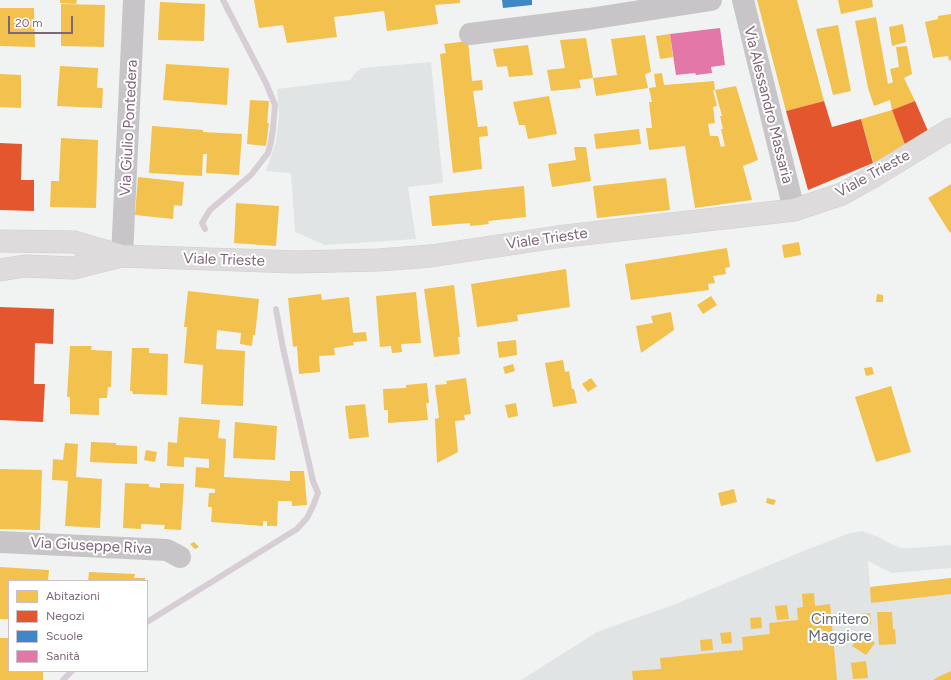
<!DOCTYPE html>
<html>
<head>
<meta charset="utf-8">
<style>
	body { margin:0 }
	#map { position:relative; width:951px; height:680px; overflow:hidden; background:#f1f3f2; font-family:Figtree,sans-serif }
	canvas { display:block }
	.legend { position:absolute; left:8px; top:580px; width:140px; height:92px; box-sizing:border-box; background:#fff; border:1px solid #ccc1c9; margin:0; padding:5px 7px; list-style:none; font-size:12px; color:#7f6578 }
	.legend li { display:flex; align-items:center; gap:8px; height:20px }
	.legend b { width:20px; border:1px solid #ccc1c9 }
	.scale { position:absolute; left:8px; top:16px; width:65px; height:18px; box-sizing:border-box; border:2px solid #7f6578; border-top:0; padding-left:5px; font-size:12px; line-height:14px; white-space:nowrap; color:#7f6578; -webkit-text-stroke:3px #fff; paint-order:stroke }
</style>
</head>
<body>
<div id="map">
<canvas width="951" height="680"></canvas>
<ul class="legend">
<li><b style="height:11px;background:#f2c14e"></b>Abitazioni</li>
<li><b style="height:11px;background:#e4572e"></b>Negozi</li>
<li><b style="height:11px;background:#3f88c5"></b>Scuole</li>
<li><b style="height:11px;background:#e377a8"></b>Sanità</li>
</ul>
<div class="scale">20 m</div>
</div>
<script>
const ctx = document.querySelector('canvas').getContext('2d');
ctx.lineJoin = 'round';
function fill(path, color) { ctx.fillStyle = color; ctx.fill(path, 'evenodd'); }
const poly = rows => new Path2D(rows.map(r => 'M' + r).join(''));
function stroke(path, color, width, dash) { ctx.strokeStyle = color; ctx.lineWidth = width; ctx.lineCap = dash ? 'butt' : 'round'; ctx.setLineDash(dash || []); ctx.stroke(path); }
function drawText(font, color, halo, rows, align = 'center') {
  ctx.font = font + ' Figtree,sans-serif'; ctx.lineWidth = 4; ctx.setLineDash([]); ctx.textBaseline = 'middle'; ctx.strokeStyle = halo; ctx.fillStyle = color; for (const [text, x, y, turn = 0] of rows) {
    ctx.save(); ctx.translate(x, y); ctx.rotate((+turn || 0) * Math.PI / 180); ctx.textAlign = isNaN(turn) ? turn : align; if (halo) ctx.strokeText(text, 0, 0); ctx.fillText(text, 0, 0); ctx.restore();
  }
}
fill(poly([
	[431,62,443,183,408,187,416,239,325,245,295,232,291,173,266,171,276,141,279,114,277,89,350,80,356,72,362,68],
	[862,531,879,537,891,544,901,548,913,548,951,545,951,568,892,573,868,561,870,587,951,578,951,680,521,680,597,632,673,605,806,550,850,533]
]), '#e0e4e5');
fill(poly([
	[60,0,77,0,76,4,60,3],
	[254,0,460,0,460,3,435,5,438,24,387,31,384,11,334,17,337,37,287,43,283,25,259,28],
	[757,0,797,0,824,101,786,111],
	[838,0,872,0,873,7,841,14],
	[160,2,205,4,204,41,158,40],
	[61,4,105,5,104,47,61,46],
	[0,8,34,8,35,47,0,46],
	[951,14,951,60,949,61,948,56,933,58,925,22,938,19,938,16],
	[876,17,888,84,893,82,890,69,899,67,896,47,907,46,912,74,904,78,915,101,892,110,890,100,874,106,868,88,855,21],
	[903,24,906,42,892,46,889,27],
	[838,25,851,91,833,95,816,29],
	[670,34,673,57,660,59,656,36],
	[645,35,651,72,645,74,648,88,596,96,593,78,617,75,611,39],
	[586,38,593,78,579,80,581,88,551,91,547,70,565,68,560,40],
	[468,41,472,81,482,80,483,90,473,91,478,127,487,126,488,136,479,137,482,169,453,173,440,54,446,53,444,44],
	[528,45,533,75,509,77,507,66,497,67,493,49],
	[166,64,229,68,227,105,163,100],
	[60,66,98,68,97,88,103,88,102,108,57,106],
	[662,73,664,85,714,81,715,90,713,90,717,106,713,107,715,123,708,124,710,136,718,136,721,147,725,146,721,129,723,129,720,116,722,116,715,90,736,86,758,160,743,166,752,200,695,208,685,146,649,150,646,128,652,128,649,102,652,102,649,88,656,87,654,74],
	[0,74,21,75,21,108,0,107],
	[549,96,557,134,528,139,525,125,519,125,513,102],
	[250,100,269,101,267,123,269,123,266,146,247,144],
	[892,110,907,150,874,164,861,119],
	[152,126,203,130,203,132,242,134,239,175,206,173,207,154,203,154,202,176,149,173],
	[639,129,641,144,596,149,594,134],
	[61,138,98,140,96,208,50,207,51,181,59,181],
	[574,147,586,147,591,181,552,187,548,164,576,160],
	[138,177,184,182,182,206,174,205,173,219,135,215],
	[666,178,670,210,597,218,593,186],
	[951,184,951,232,950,233,928,198],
	[524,186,526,217,488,221,489,224,470,226,470,223,432,226,429,196],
	[236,203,279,206,276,246,234,243],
	[799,242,801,255,784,258,782,245],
	[727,248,730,267,725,268,726,274,713,276,715,283,708,284,709,290,631,300,625,264],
	[566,269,570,307,517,315,518,321,477,327,471,284],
	[454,285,460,337,458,337,460,354,434,357,424,289],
	[188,291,259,299,255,335,253,335,252,346,240,344,241,333,217,330,216,349,245,351,243,406,201,404,203,365,184,363,187,327,184,327],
	[416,292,421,343,401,344,402,352,392,353,391,346,380,347,376,296],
	[321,294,322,300,349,297,353,333,366,332,367,341,353,342,354,345,334,348,335,355,319,356,320,372,299,374,297,346,293,347,288,298],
	[877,294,883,295,883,302,876,302],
	[711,296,717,305,703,314,697,305],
	[671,312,674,330,641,353,636,326,653,323,651,316],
	[516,340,517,355,499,358,497,342],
	[70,346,92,346,91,350,112,351,111,387,108,387,107,398,99,398,99,415,70,414,70,397,67,397],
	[132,348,149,348,149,353,168,354,167,395,133,394,132,391,130,391],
	[563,360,565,372,569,371,572,389,574,389,577,403,553,407,545,363],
	[513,364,515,371,505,374,503,367],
	[872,367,874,374,866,376,864,368],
	[466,378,471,414,464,415,465,420,455,421,458,452,437,463,435,419,439,418,435,385,447,384,446,381],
	[591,378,597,386,588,392,582,384],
	[427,383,429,403,426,403,428,420,388,423,388,410,384,410,383,389,406,388,406,385],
	[891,386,911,452,876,462,855,397],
	[516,403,518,416,508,418,505,405],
	[365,404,369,437,349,439,345,406],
	[179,417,220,420,218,438,226,439,224,477,290,481,290,471,304,471,307,505,292,506,292,501,278,501,277,526,267,526,267,521,263,521,263,526,211,522,212,507,208,507,209,493,215,493,215,489,195,487,196,467,209,468,209,459,184,457,184,467,167,466,168,442,177,443],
	[235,422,277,426,275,460,233,458],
	[91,442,116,443,116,445,137,446,137,464,90,462],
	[65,443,78,444,76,477,102,479,100,528,65,526,68,481,52,480,53,459,63,460],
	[146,450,157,452,155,462,144,460],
	[0,469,42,470,40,530,0,529],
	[125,483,149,484,149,487,160,488,160,483,184,484,181,530,164,529,165,525,141,524,141,529,123,528],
	[734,489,737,502,721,506,718,493],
	[767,498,776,500,774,505,766,503],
	[194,542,199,547,195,549,190,544],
	[0,567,49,570,48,581,9,581,9,619,0,619],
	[89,572,135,574,134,578,145,578,145,581,88,581],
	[951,578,951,594,871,603,870,587],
	[814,593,815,606,830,604,837,680,633,680,632,671,661,669,660,658,743,650,742,637,770,634,769,623,798,620,797,608,803,607,802,594],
	[787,605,789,619,777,620,775,606],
	[877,612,892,612,893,629,895,629,896,644,879,645],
	[870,613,871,624,861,625,860,614],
	[761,617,762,628,751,629,750,618],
	[731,632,732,643,722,644,720,633],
	[861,633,875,643,866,655,852,646],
	[0,638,9,638,9,671,43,671,43,680,0,680],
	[712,639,713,650,701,651,700,640],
	[866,661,868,678,853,679,851,663],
	[951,671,951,680,933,680,938,677]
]), '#f2c14e');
fill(poly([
	[824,101,832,127,861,119,873,163,808,190,786,111],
	[915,101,928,131,907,150,892,110],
	[0,143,22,144,21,180,34,180,34,211,0,210],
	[0,307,54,309,53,344,35,343,34,384,45,384,43,422,0,420]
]), '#e4572e');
fill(poly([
	[502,0,532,0,532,5,503,8]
]), '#3f88c5');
fill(poly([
	[720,28,725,65,711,67,712,73,696,75,695,73,676,75,670,34]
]), '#e377a8');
stroke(poly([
	[205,229,202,223,210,210,251,175,268,153,271,142,273,129,275,105,266,83,223,0],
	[147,622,297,529,307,518,313,506,318,493,313,481,283,348,276,309],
	[63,680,72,671]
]), '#d6cdd5', 6);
const major = poly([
	[0,241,74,242,122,256,296,262,378,260,431,256,557,237,794,210,842,194,874,176,951,129],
	[0,270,25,266,73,268,121,256]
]);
stroke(major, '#cfcfcf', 23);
stroke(poly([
	[743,0,794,210],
	[470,34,589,19,711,0],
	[122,256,134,0],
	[0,542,167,550,180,557]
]), '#c7c5c7', 22);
stroke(major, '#dddbdc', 22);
drawText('15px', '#7f6578', '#fff', [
	["Via Alessandro Massaria",768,105,76],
	["Via Giulio Pontedera",129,128,-87],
	["Viale Trieste",873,174,-29],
	["Viale Trieste",547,239,-8],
	["Viale Trieste",224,260,2],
	["Via Giuseppe Riva",91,546,3]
]);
drawText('15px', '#646b76', '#fff', [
	["Cimitero",840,620],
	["Maggiore",840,637]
]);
</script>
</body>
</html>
